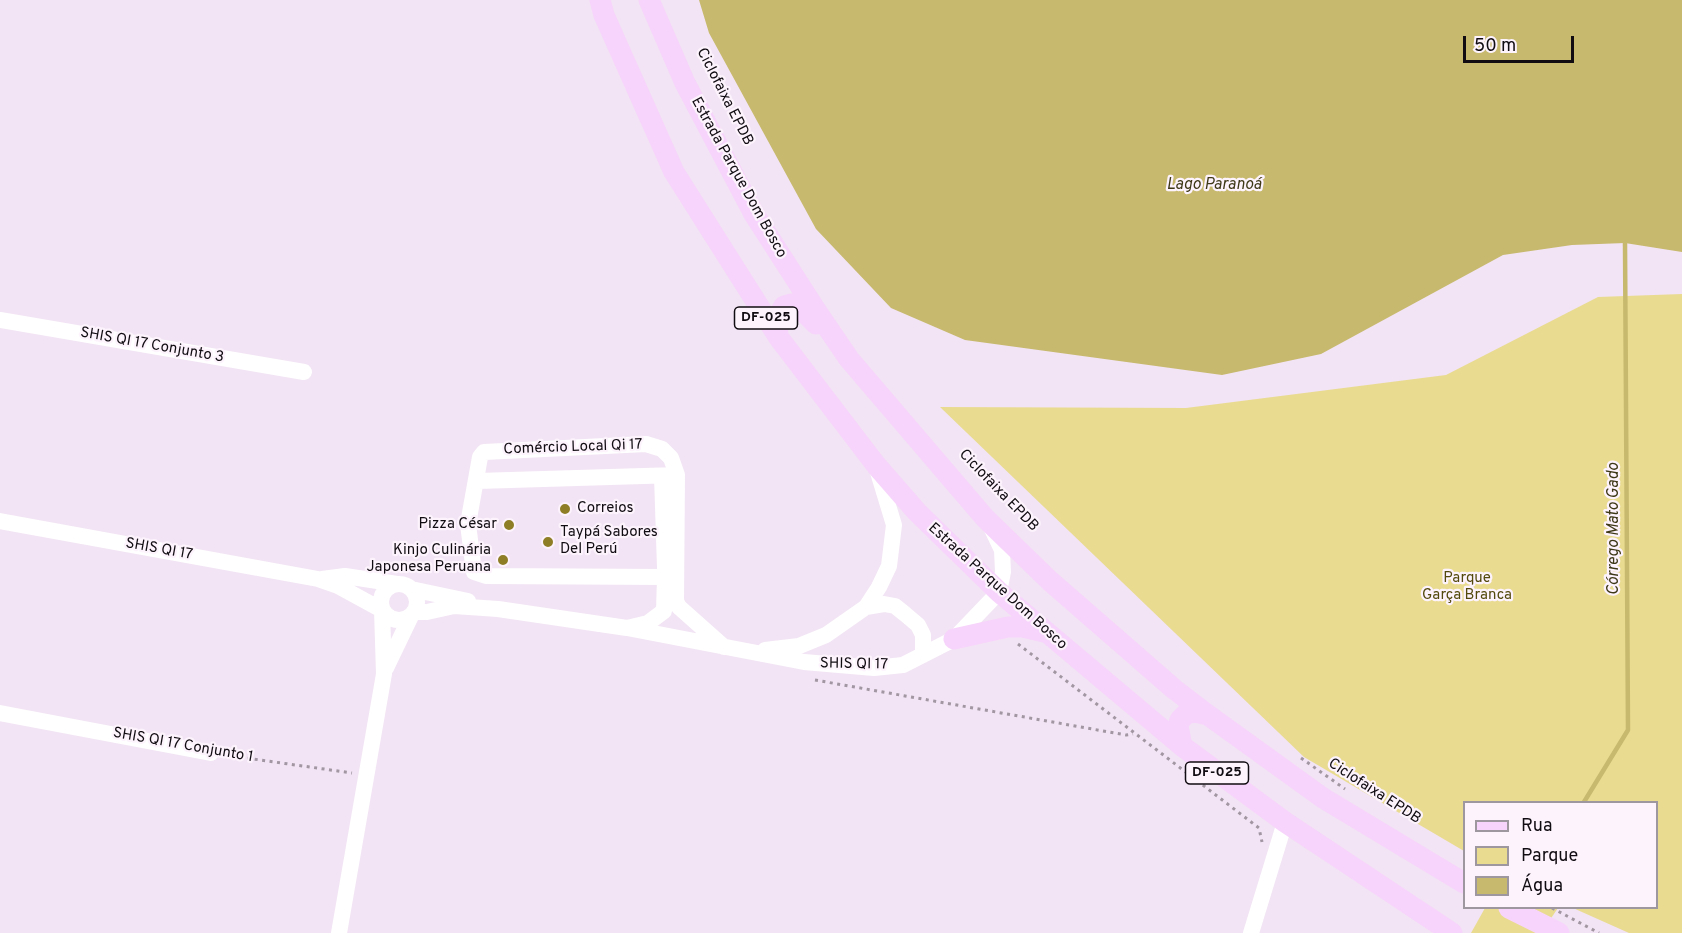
<!DOCTYPE html>
<html>
<head>
<meta charset="utf-8">
<style>
	body { margin:0 }
	#map { position:relative; width:1682px; height:933px; overflow:hidden; background:#f2e4f4; font-family:Overpass,sans-serif }
	canvas { display:block }
	.legend { position:absolute; left:1463px; top:801px; width:195px; height:108px; box-sizing:border-box; background:#fcf3fd; border:2px solid #9e979f; margin:0; padding:8px 10px; list-style:none; font-size:18px; color:#110c11 }
	.legend li { display:flex; align-items:center; gap:12px; height:30px }
	.legend b { width:30px; border:2px solid #9e979f }
	.scale { position:absolute; left:1463px; top:36px; width:111px; height:27px; box-sizing:border-box; border:3px solid #110c11; border-top:0; padding-left:8px; font-size:18px; line-height:21px; white-space:nowrap; color:#110c11; -webkit-text-stroke:4px #fcf3fd; paint-order:stroke }
</style>
</head>
<body>
<div id="map">
<canvas width="1682" height="933"></canvas>
<ul class="legend">
<li><b style="height:8px;background:#f7d4fb"></b>Rua</li>
<li><b style="height:16px;background:#e9db90"></b>Parque</li>
<li><b style="height:16px;background:#c7b96d"></b>Água</li>
</ul>
<div class="scale">50 m</div>
</div>
<script>
const ctx = document.querySelector('canvas').getContext('2d');
ctx.lineJoin = 'round';
function fill(path, color) { ctx.fillStyle = color; ctx.fill(path, 'evenodd'); }
const poly = rows => new Path2D(rows.map(r => 'M' + r).join(''));
function stroke(path, color, width, dash) { ctx.strokeStyle = color; ctx.lineWidth = width; ctx.lineCap = dash ? 'butt' : 'round'; ctx.setLineDash(dash || []); ctx.stroke(path); }
function drawText(font, color, halo, rows, align = 'center') {
  ctx.font = font + ' Overpass,sans-serif'; ctx.lineWidth = 4.5; ctx.setLineDash([]); ctx.textBaseline = 'middle'; ctx.strokeStyle = halo; ctx.fillStyle = color; for (const [text, x, y, turn = 0] of rows) {
    ctx.save(); ctx.translate(x, y); ctx.rotate((+turn || 0) * Math.PI / 180); ctx.textAlign = isNaN(turn) ? turn : align; if (halo) ctx.strokeText(text, 0, 0); ctx.fillText(text, 0, 0); ctx.restore();
  }
}
fill(poly([
	[1682,294,1682,933,1629,933,1573,908,1656,908,1656,802,1464,802,1464,851,1304,757,940,407,1186,408,1446,375,1598,297],
	[1485,908,1558,908,1541,933,1471,933]
]), '#e9db90');
fill(poly([
	[699,0,1682,0,1682,252,1625,243,1572,245,1503,255,1321,354,1222,375,965,340,891,308,816,229,709,33]
]), '#c7b96d');
stroke(poly([
	[1584,802,1628,730,1625,243]
]), '#c7b96d', 4.5);
stroke(poly([
	[1018,644,1259,828,1262,842],
	[815,680,1126,735,1133,734],
	[225,755,352,773],
	[1301,758,1345,789],
	[1552,908,1599,933]
]), '#a196a2', 3, [3, 4.5]);
stroke(poly([
	[0,320,304,372],
	[662,476,665,568],
	[477,481,677,475],
	[0,521,318,579,338,586,382,610],
	[322,579,345,576,397,584],
	'381 602a18 18 0 1 1 36 0a18 18 0 1 1-36 0Z',
	[411,589,468,601],
	[866,607,884,604,895,606,905,614,918,625,923,635,923,655],
	[414,612,427,612,454,606,498,609,627,628,804,662,874,668,903,665,954,639,999,592,1003,572,1002,550,992,529],
	[627,628,648,623,664,611,665,577,486,576,474,572,468,524,480,457,484,452,646,444,662,449,671,458,677,475,676,601,679,607,724,647],
	[765,650,799,646,826,635,866,607,879,587,889,566,894,525,877,469],
	[386,668,411,616],
	[0,713,211,753],
	[339,933,384,674,382,610],
	[1251,933,1285,822]
]), '#fff', 16);
stroke(poly([
	[600,0,604,15,674,172,779,338,876,465,917,512,999,592,1182,746,1285,822,1452,933],
	[649,0,685,83,754,214,815,309,849,359,985,518,1050,581,1174,689,1208,715,1323,798,1464,883],
	[778,337,777,318,784,306,791,304,800,308,816,324],
	[954,639,1008,627,1023,627,1044,632],
	[1182,746,1178,726,1180,720,1186,714,1195,712,1208,715],
	[1509,908,1559,933]
]), '#f7d4fb', 21);
for (const [x, y, r, color] of [
	[565,509,6,"#8e7e25"],
	[509,525,6,"#8e7e25"],
	[548,542,6,"#8e7e25"],
	[503,560,6,"#8e7e25"]
]) { const dot = new Path2D(); dot.arc(x, y, r, 0, 2 * Math.PI); ctx.fillStyle = color; ctx.fill(dot); stroke(dot, '#fcf3fd', 2); }
for (const [x, y, w] of [
	[766,318,63],
	[1217,773,63]
]) { const box = new Path2D(); box.roundRect(x - w / 2, y - 11, w, 22, 4.5); ctx.fillStyle = '#fcf3fd'; ctx.fill(box); stroke(box, '#110c11', 1.5); }
drawText('bold 14px', '#110c11', null, [
	["DF-025",766,318],
	["DF-025",1217,773]
]);
drawText('15px', '#110c11', '#fcf3fd', [
	["Ciclofaixa EPDB",724,97,63],
	["Estrada Parque Dom Bosco",738,178,61],
	["SHIS QI 17 Conjunto 3",152,346,10],
	["Comércio Local Qi 17",573,448,-2],
	["Ciclofaixa EPDB",998,491,46],
	["SHIS QI 17",159,550,10],
	["Estrada Parque Dom Bosco",997,587,42],
	["SHIS QI 17",854,665,1],
	["SHIS QI 17 Conjunto 1",183,746,10],
	["Ciclofaixa EPDB",1374,792,33]
]);
drawText('15px', '#110c11', '#fcf3fd', [
	["Correios",577,509],
	["Pizza César",497,525,"right"],
	["Taypá Sabores",560,533],
	["Del Perú",560,550],
	["Kinjo Culinária",491,551,"right"],
	["Japonesa Peruana",491,568,"right"]
], 'left');
drawText('15px', '#53490c', '#fcf3fd', [
	["Parque",1467,579],
	["Garça Branca",1467,596]
]);
drawText('italic 16px', '#3e3817', '#fcf3fd', [
	["Lago Paranoá",1214,186],
	["Córrego Mato Gado",1615,529,-90]
]);
</script>
</body>
</html>
